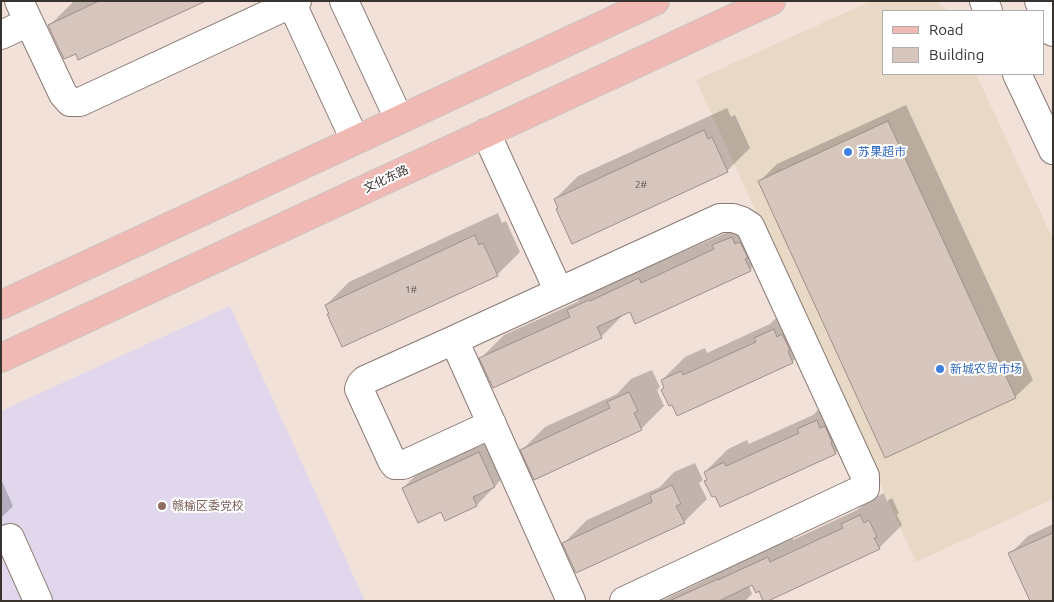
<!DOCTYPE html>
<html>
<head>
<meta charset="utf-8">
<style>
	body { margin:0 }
	#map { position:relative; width:1054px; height:602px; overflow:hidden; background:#f2e1d9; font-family:Ubuntu,sans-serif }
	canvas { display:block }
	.frame { position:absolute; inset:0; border:2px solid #393330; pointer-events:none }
	.legend { position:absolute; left:882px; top:10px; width:162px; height:65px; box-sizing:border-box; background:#fff; border:1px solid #b0adac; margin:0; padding:6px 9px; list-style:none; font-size:15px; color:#393330 }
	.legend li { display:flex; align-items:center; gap:10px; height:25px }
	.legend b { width:25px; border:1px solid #b0adac }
</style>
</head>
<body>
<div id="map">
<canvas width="1054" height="602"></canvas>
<div class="frame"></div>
<ul class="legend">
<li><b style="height:6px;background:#f0b9b4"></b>Road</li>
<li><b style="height:14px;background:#d6c6be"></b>Building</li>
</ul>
</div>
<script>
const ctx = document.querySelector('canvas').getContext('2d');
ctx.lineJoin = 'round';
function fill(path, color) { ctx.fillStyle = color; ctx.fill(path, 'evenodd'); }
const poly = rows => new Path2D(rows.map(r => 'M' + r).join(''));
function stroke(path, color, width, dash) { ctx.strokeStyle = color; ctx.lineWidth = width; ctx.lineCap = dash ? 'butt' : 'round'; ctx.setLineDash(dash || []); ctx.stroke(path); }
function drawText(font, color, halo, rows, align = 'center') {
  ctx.font = font + ' Ubuntu,"Noto Sans SC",sans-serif'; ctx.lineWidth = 4; ctx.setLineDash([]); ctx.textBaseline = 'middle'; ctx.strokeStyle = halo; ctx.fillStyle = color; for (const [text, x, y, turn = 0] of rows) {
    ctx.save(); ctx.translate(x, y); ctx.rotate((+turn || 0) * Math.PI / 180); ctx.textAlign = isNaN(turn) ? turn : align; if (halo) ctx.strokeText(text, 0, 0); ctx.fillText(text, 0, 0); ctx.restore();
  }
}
fill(poly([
	[871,1,936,1,947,10,947,11,883,11,883,74,976,74,1053,239,1053,499,916,562,696,80]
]), '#e8d8c6');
fill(poly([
	[230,306,365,601,1,601,1,411]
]), '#e0d7ec');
fill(poly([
	[74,1,199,1,76,53,50,25],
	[906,105,1033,380,1015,397,759,182,777,164],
	[727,108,731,117,735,115,750,148,727,171,559,208,555,199,578,176],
	[498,213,502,223,506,221,520,252,497,275,330,313,326,305,349,282],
	[763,220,770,234,768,236,773,247,750,270,631,310,624,314,601,337,481,358,504,335,577,302,591,288,662,256,664,260,728,232],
	[805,312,812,326,810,328,815,339,792,362,665,387,662,380,685,357,705,348,707,353,770,324,779,315,800,314],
	[652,370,660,387,657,390,664,406,641,429,522,450,545,427,617,394,631,379],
	[848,404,855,418,853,420,858,430,835,453,708,479,705,472,728,449,747,440,749,444,813,415,822,406,843,406],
	[502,430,517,463,477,505,442,510,403,488,426,465],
	[695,463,703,480,699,483,707,499,684,522,564,543,587,520,660,487,674,472],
	[1,479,13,506,1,518],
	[884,493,887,501,892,498,899,513,897,515,902,525,879,548,753,584,749,586,752,594,745,601,661,601,705,580,720,566,791,535,793,540,857,510,866,502],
	[1053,524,1053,601,1010,554,1028,536]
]), '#0003');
const building = poly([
	[99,1,206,1,78,60,76,54,64,59,48,25,99,1],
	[888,121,1016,398,885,458,758,181,888,121],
	[704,130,708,139,712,137,728,172,572,244,556,209,558,208,554,199,704,130],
	[475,235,479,245,483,243,498,276,342,347,327,314,329,314,325,305,475,235],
	[732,237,735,244,740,242,748,258,745,259,751,271,635,324,630,312,597,327,602,338,493,388,479,358,570,317,567,310,589,300,590,301,639,278,641,283,714,249,712,245,732,237],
	[774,329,777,337,782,334,790,350,788,351,793,363,677,416,672,405,669,406,661,390,664,388,661,380,681,371,683,375,756,342,754,338,774,329],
	[629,392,638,411,634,413,642,430,534,480,520,450,610,408,607,402,629,392],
	[817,420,820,428,825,426,832,442,831,443,836,454,720,507,715,496,712,497,704,481,707,480,704,472,724,462,726,466,799,433,797,429,817,420],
	[479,452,495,487,473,497,477,506,445,521,441,512,418,523,402,488,479,452],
	[672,485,681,504,676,506,685,523,576,573,562,543,652,502,650,495,672,485],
	[860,515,864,523,869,520,877,537,874,538,880,549,768,601,763,601,759,591,756,593,752,585,719,601,669,601,718,579,718,580,768,557,770,562,843,528,841,524,860,515],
	[1053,533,1053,601,1030,601,1008,553,1053,533]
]);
fill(building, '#d6c6be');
stroke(building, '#9f8f88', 1);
const minor = poly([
	[19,1,63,94,70,102,80,102,297,1],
	[344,1,399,119],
	[984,1,988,11],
	[1039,1,1053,32],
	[292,4,355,140],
	[1,35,29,22],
	[1017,74,1053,150],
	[486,133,559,292],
	[454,340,365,380,361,384,359,389,392,461,395,465,403,465,492,424],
	[1,541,10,538,38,601],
	[571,601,454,340,720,218,733,218,742,221,750,226,865,476,865,488,624,601]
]);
const major = poly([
	[1,305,655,1],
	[1,358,771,1]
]);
stroke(minor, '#897a73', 30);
stroke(major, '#c8c6c5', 30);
stroke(minor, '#fff', 28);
stroke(major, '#f0b9b4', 28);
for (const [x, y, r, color] of [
	[848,152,5,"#3f7fe0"],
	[940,369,5,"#3f7fe0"],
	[162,506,5,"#8d6e63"]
]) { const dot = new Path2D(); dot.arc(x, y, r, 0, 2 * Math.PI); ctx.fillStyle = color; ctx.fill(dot); stroke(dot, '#fff', 2); }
drawText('10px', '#605854', null, [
	["2#",641,185],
	["1#",411,290]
]);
drawText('12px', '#366cbe', '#fff', [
	["苏果超市",858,152],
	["新城农贸市场",950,369]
], 'left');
drawText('12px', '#393330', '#fff', [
	["文化东路",386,179,-25]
]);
drawText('12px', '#785e54', '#fff', [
	["赣榆区委党校",172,506]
], 'left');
</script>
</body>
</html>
